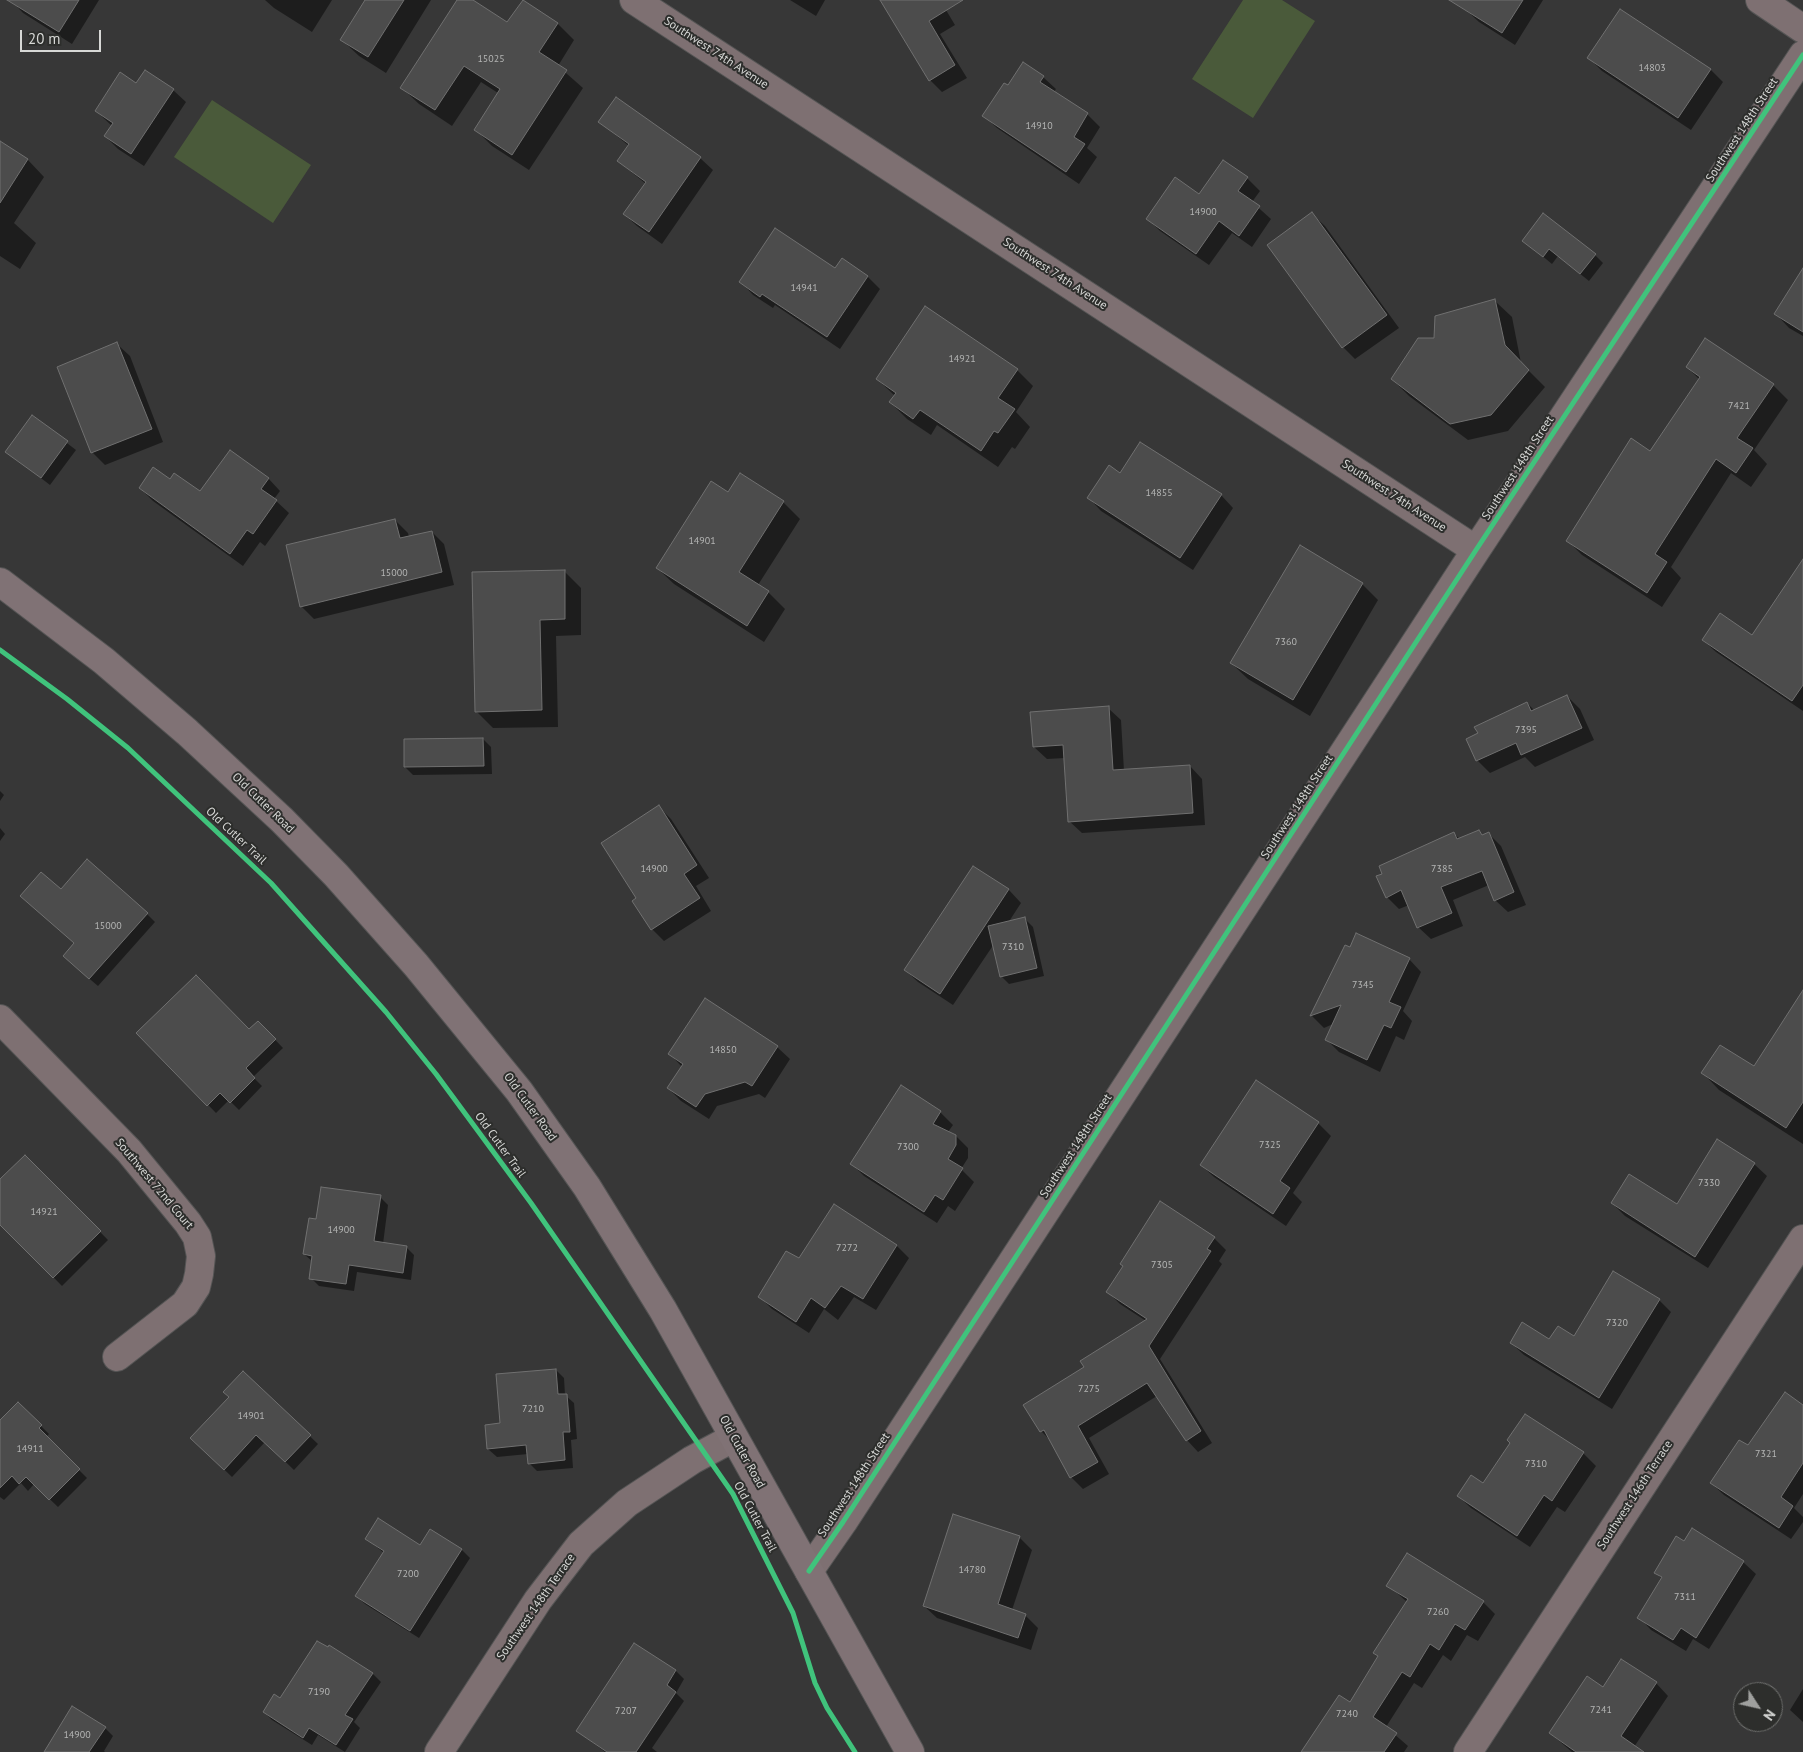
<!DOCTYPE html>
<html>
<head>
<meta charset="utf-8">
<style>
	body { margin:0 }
	#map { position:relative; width:1803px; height:1752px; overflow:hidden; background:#373737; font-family:"PT Sans",sans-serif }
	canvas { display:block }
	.north { position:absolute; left:1733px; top:1682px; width:50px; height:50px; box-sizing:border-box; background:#2d2e2c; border:1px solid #717270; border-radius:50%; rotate:125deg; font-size:14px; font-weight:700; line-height:20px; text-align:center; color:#d7d8d6 }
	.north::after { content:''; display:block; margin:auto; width:18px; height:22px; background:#9fa09e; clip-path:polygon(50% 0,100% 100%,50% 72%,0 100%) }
	.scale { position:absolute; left:20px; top:30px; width:81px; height:22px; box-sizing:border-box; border:2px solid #d7d8d6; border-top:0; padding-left:6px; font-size:15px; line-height:18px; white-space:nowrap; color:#d7d8d6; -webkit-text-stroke:4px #2d2e2c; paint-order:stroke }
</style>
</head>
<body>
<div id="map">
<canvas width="1803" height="1752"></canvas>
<div class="north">N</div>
<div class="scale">20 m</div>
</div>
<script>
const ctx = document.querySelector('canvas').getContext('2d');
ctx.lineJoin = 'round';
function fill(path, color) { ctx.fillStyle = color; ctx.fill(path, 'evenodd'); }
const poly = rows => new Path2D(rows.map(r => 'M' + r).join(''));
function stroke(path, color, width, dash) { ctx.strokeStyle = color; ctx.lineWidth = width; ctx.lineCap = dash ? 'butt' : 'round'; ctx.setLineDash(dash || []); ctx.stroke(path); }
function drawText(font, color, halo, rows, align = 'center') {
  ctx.font = font + ' "PT Sans",sans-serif'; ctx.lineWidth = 4; ctx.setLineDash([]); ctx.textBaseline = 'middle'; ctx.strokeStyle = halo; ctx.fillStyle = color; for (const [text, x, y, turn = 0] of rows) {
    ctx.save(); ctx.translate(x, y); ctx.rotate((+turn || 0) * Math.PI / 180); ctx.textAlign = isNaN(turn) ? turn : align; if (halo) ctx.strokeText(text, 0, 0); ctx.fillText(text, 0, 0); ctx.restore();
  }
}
fill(poly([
	[1243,0,1282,0,1315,21,1253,118,1192,79],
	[212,100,311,165,273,223,174,157]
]), '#4a5a3a');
fill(poly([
	[11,0,99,0,72,44,23,13],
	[265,0,332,0,312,32,274,8],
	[366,0,431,0,386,73,359,56,342,40],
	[459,0,470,0,507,24,522,1,558,24,574,40,558,66,583,88,529,170,492,146,475,129,498,93,481,82,452,126,419,104,402,88],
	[790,0,825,0,816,16],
	[881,0,940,0,955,25,940,34,967,78,942,92,930,80],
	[1472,0,1543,0,1515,45,1479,22,1466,10],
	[1620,10,1711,70,1723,82,1691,130,1602,71,1589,58],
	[1043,77,1056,89,1053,93,1087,114,1100,127,1087,148,1097,157,1079,184,997,128,984,116,1009,87],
	[136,85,173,90,186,102,144,166,118,149,105,136,112,126,96,111],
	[616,99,700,158,713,170,662,244,637,226,624,214,646,184,618,161,629,146,600,122],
	[0,143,28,160,44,177,14,223,36,243,20,269,0,256],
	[1223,162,1247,178,1260,191,1252,202,1271,219,1252,247,1232,233,1209,265,1160,231,1148,219,1200,196],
	[1312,214,1325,226,1399,328,1355,359,1343,347],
	[1523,240,1595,255,1603,263,1589,281,1558,256,1552,264],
	[836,270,868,277,880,289,840,349,775,305,773,308,753,295,741,282],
	[1803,281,1803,336,1789,328,1775,313],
	[1495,301,1512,317,1521,363,1545,387,1508,431,1468,440,1409,396,1392,379,1436,339],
	[117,344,130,356,163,442,105,465,92,452],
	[1687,367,1773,385,1788,400,1754,450,1767,464,1751,487,1731,473,1671,567,1681,578,1662,607,1582,555,1567,540,1651,453,1700,380],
	[1017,370,1033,386,1016,412,1030,427,1015,449,1012,447,998,467,937,425,931,435,907,419,890,402,895,396,877,379],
	[33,417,76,450,50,485,7,452],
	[1120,474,1221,495,1233,508,1193,570,1101,511,1089,498],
	[268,478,280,491,274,499,289,513,265,546,260,542,243,566,153,501,140,488,170,481,201,493],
	[728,494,783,502,800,519,758,585,768,592,785,609,764,642,674,584,657,568],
	[395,520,408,533,409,537,432,532,444,544,454,585,314,619,301,606],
	[564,571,581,588,581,635,556,636,558,727,493,728,476,711],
	[1362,584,1378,600,1310,716,1248,679,1231,663],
	[1803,587,1803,711,1716,652,1703,640,1752,637],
	[1567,696,1580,709,1594,740,1535,767,1525,757,1490,773,1477,760,1527,703,1535,711],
	[1108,708,1121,720,1124,771,1190,766,1202,779,1205,825,1082,833,1069,821,1065,758,1047,759,1034,747],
	[483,739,491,747,492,774,413,775,405,767],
	[0,791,4,795,0,801],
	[659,807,671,819,709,878,696,886,711,911,664,941,652,929,638,898],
	[0,828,5,834,0,841],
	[1479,831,1484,836,1489,834,1501,846,1526,905,1508,912,1495,900,1489,885,1453,900,1463,926,1431,939,1418,927,1409,905,1399,909,1387,897,1454,834,1460,839],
	[974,867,1009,890,1021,903,1008,923,1025,919,1033,927,1044,976,1009,984,1001,976,994,944,953,1005,918,982,905,970],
	[61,891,147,914,155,922,98,986,72,964,75,943],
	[1345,947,1409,959,1421,972,1403,1011,1412,1021,1404,1040,1396,1036,1380,1072,1339,1052,1326,1039,1333,1024,1324,1028,1312,1016],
	[1803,992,1803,1144,1719,1090,1703,1073,1754,1068],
	[258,1022,283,1048,253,1077,262,1086,239,1110,229,1100,216,1113,138,1033,249,1031],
	[777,1047,790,1059,765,1098,759,1094,717,1106,709,1119,681,1101,668,1088,682,1067,670,1054],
	[1256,1082,1318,1123,1331,1136,1293,1193,1302,1202,1286,1226,1214,1177,1201,1165],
	[902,1087,940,1112,953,1125,948,1132,956,1136,968,1148,968,1158,961,1169,974,1182,955,1211,948,1206,937,1223,864,1176,852,1164],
	[25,1156,108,1240,62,1286,0,1223,0,1181],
	[1754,1164,1767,1176,1708,1268,1625,1216,1612,1203,1678,1205],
	[380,1197,388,1205,383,1244,406,1247,414,1255,411,1280,357,1272,354,1291,319,1286,311,1278,313,1262,304,1254,317,1221],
	[1160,1203,1214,1238,1226,1250,1219,1261,1222,1264,1160,1359,1212,1443,1198,1452,1187,1440,1157,1396,1089,1438,1109,1474,1083,1489,1071,1477,1052,1442,1041,1431,1086,1367,1146,1321,1120,1304,1108,1292],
	[897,1246,909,1258,876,1310,854,1297,838,1320,824,1309,809,1333,772,1309,759,1296,800,1260],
	[1659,1300,1671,1312,1612,1409,1524,1355,1511,1343,1574,1338],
	[556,1370,564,1378,565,1395,574,1403,577,1439,571,1440,573,1468,537,1471,529,1463,528,1454,497,1457,488,1449,502,1424],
	[244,1373,318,1444,294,1470,265,1442,232,1477,200,1446],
	[18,1403,49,1434,46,1437,87,1478,58,1507,34,1484,28,1491,21,1483,4,1500,0,1497,0,1422],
	[1803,1406,1803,1494,1794,1508,1803,1517,1803,1522,1791,1539,1724,1495,1711,1483,1748,1447],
	[1525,1415,1583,1453,1596,1466,1565,1512,1557,1507,1530,1547,1471,1508,1458,1496,1484,1485,1511,1443],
	[431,1531,462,1550,470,1558,419,1638,365,1604,356,1596,384,1553,367,1539,421,1547],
	[1019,1537,1032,1550,1012,1610,1025,1615,1038,1628,1031,1650,937,1618,924,1606],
	[1685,1543,1743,1562,1756,1574,1709,1649,1693,1639,1686,1651,1651,1630,1639,1617,1662,1579,1656,1572],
	[1388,1585,1483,1602,1495,1614,1478,1641,1467,1635,1451,1661,1443,1655,1422,1688,1414,1683,1386,1727,1408,1746,1404,1752,1302,1752,1350,1703,1379,1657,1407,1602],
	[635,1645,676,1671,684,1679,676,1693,684,1701,652,1748,657,1752,605,1752,578,1731],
	[330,1647,373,1674,381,1682,354,1722,360,1728,345,1752,318,1735,312,1745,272,1720,264,1712,281,1699],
	[1656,1683,1668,1696,1634,1747,1642,1752,1572,1752,1550,1733,1603,1688],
	[1803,1689,1803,1722,1790,1710],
	[105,1728,113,1736,104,1751,105,1752,45,1752]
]), '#0007');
const building = poly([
	[7,0,79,0,59,32,7,0],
	[365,0,404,0,368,57,340,40,365,0],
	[457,0,473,0,507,22,523,0,558,23,539,52,567,70,512,155,474,130,500,89,464,66,435,110,400,88,457,0],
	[880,0,963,0,929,21,955,65,929,81,880,0],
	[1449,0,1523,0,1502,33,1449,0],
	[1620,9,1711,69,1678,118,1587,58,1620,9],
	[1023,62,1044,76,1040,82,1088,113,1074,137,1085,144,1066,172,982,116,1004,83,1008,85,1023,62],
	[145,70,174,89,131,154,104,136,113,123,95,111,120,72,136,83,145,70],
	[616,97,701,157,649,232,623,214,646,182,617,161,629,144,598,122,616,97],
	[0,141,28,159,0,203,0,141],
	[1223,160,1248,177,1238,191,1260,206,1239,236,1219,221,1196,254,1146,219,1175,177,1199,194,1223,160],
	[1312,212,1387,315,1342,348,1267,245,1312,212],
	[1543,213,1596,254,1580,274,1549,249,1543,257,1522,241,1543,213],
	[775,228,835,268,842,258,868,276,827,337,762,294,760,297,739,282,775,228],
	[1803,268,1803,332,1774,314,1803,268],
	[1495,299,1505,345,1529,370,1491,415,1450,424,1391,379,1418,338,1434,338,1435,316,1495,299],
	[925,306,1018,369,998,398,1015,409,998,433,994,431,981,451,920,410,913,419,889,402,896,393,876,379,925,306],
	[1705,338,1774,384,1737,438,1753,448,1736,473,1716,459,1655,554,1667,562,1647,593,1566,541,1631,438,1650,451,1700,377,1686,367,1705,338],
	[117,342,152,429,91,453,57,367,117,342],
	[32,415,68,441,41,478,5,452,32,415],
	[1140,442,1222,494,1180,558,1087,498,1109,465,1120,473,1140,442],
	[230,450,269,478,261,489,277,500,253,534,247,530,230,554,139,488,153,467,170,479,174,473,200,491,230,450],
	[740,473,784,501,739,572,769,591,747,626,656,568,711,481,728,492,740,473],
	[395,519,400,538,432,531,442,572,300,607,286,545,395,519],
	[1300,545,1363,583,1293,700,1230,663,1300,545],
	[1803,559,1803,685,1792,701,1702,640,1720,613,1752,635,1803,559],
	[565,570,565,619,540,620,542,710,475,712,472,572,565,570],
	[1567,695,1582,728,1521,755,1516,743,1476,761,1466,739,1478,733,1474,727,1527,702,1531,711,1567,695],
	[1109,706,1113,770,1190,765,1193,813,1068,822,1063,745,1033,747,1030,712,1109,706],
	[483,738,484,766,404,767,404,739,483,738],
	[659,805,697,865,684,874,700,898,651,930,632,901,636,898,601,843,659,805],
	[1479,830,1482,835,1489,832,1514,892,1494,901,1482,871,1441,887,1452,913,1417,928,1401,890,1386,898,1376,876,1382,874,1379,866,1454,832,1457,839,1479,830],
	[87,859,148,913,89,979,63,956,74,943,20,896,41,872,61,889,87,859],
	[973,866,1009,889,940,994,904,970,973,866],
	[1025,917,1037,968,1000,977,988,926,1025,917],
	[1356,933,1410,958,1389,1002,1401,1007,1391,1028,1384,1025,1367,1060,1325,1040,1341,1005,1310,1016,1345,945,1350,947,1356,933],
	[196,975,249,1029,258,1021,276,1039,246,1068,255,1078,230,1103,220,1093,207,1106,136,1033,196,975],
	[1803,990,1803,1102,1786,1128,1701,1073,1720,1045,1754,1066,1803,990],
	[705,998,778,1046,752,1086,745,1082,705,1094,696,1107,667,1088,683,1064,668,1054,705,998],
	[1256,1080,1319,1122,1280,1181,1290,1188,1273,1214,1200,1165,1256,1080],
	[901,1085,941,1111,933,1124,956,1135,956,1145,948,1159,963,1168,943,1200,935,1195,924,1212,850,1164,901,1085],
	[1717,1139,1755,1163,1695,1257,1611,1203,1629,1174,1677,1204,1717,1139],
	[25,1155,101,1231,53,1278,0,1225,0,1179,25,1155],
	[321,1187,381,1195,374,1241,407,1246,403,1273,349,1265,346,1284,309,1279,312,1256,303,1254,309,1218,316,1219,321,1187],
	[1160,1201,1215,1237,1207,1249,1211,1251,1149,1346,1201,1431,1186,1441,1147,1383,1078,1426,1098,1462,1070,1478,1044,1430,1040,1432,1023,1405,1084,1367,1080,1361,1147,1319,1106,1292,1123,1266,1120,1264,1160,1201],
	[834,1204,897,1245,863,1299,841,1286,825,1308,811,1298,796,1322,758,1297,786,1251,799,1258,834,1204],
	[1613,1271,1660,1299,1599,1398,1510,1343,1522,1322,1549,1339,1558,1326,1574,1336,1613,1271],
	[556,1369,558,1394,567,1394,570,1432,563,1432,565,1460,528,1464,526,1445,487,1449,485,1425,500,1423,496,1374,556,1369],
	[243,1371,311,1435,285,1462,256,1435,224,1470,190,1438,229,1397,223,1392,243,1371],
	[1785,1392,1803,1405,1803,1463,1781,1497,1793,1506,1779,1528,1710,1483,1739,1440,1748,1445,1785,1392],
	[18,1402,42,1425,39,1428,80,1469,49,1500,26,1477,19,1484,12,1476,0,1488,0,1420,18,1402],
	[1525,1414,1584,1452,1552,1501,1544,1495,1517,1536,1457,1496,1471,1475,1483,1483,1510,1443,1507,1440,1525,1414],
	[953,1514,1020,1536,998,1604,1026,1614,1018,1638,923,1606,953,1514],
	[378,1518,420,1545,430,1529,462,1549,410,1631,355,1596,384,1551,365,1539,378,1518],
	[1692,1528,1744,1561,1696,1638,1681,1628,1673,1640,1637,1618,1662,1577,1654,1573,1676,1536,1684,1541,1692,1528],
	[1407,1553,1484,1601,1465,1630,1455,1624,1439,1650,1430,1644,1410,1677,1402,1672,1373,1717,1397,1733,1384,1752,1301,1752,1339,1695,1350,1702,1378,1656,1373,1653,1408,1599,1386,1586,1407,1553],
	[317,1641,328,1647,329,1645,373,1673,345,1715,353,1719,336,1745,309,1728,303,1738,263,1712,274,1694,280,1698,317,1641],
	[634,1643,676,1670,667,1685,676,1692,636,1752,607,1752,576,1731,634,1643],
	[1621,1659,1657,1682,1621,1736,1644,1752,1576,1752,1549,1733,1587,1676,1603,1687,1621,1659],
	[72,1706,106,1727,89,1752,44,1752,72,1706]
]);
fill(building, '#4c4c4c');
stroke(building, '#707070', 1);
const street = poly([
	[634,0,1476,550],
	[1760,0,1803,29],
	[0,1019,129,1151,188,1223,197,1237,201,1256,199,1274,196,1287,185,1304,117,1357],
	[809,1571,843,1522,1476,550,1803,55],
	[439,1752,538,1600,581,1544,627,1503,692,1460,733,1438],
	[1468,1752,1803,1239]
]);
const secondary = poly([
	[0,582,104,661,187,732,282,820,336,875,416,965,519,1091,587,1187,663,1310,910,1752]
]);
stroke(street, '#545454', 30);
stroke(secondary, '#545454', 30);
stroke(street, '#7e7072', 28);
stroke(secondary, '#807275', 28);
stroke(poly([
	[0,650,67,699,128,748,271,883,386,1012,436,1074,531,1203,733,1494,793,1613,815,1683,827,1708,855,1752],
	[809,1571,843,1522,1476,550,1803,55]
]), '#40c37c', 5);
drawText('10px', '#b4b5b4', null, [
	["15025",491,59],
	["14803",1652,68],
	["14910",1039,126],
	["14900",1203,212],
	["14941",804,288],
	["14921",962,359],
	["7421",1739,406],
	["14855",1159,493],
	["14901",702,541],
	["15000",394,573],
	["7360",1286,642],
	["7395",1526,730],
	["14900",654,869],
	["7385",1442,869],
	["15000",108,926],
	["7310",1013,947],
	["7345",1363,985],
	["14850",723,1050],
	["7325",1270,1145],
	["7300",908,1147],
	["7330",1709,1183],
	["14921",44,1212],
	["14900",341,1230],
	["7272",847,1248],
	["7305",1162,1265],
	["7320",1617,1323],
	["7275",1089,1389],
	["7210",533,1409],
	["14901",251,1416],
	["14911",30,1449],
	["7321",1766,1454],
	["7310",1536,1464],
	["14780",972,1570],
	["7200",408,1574],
	["7311",1685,1597],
	["7260",1438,1612],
	["7190",319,1692],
	["7241",1601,1710],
	["7207",626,1711],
	["7240",1347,1714],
	["14900",77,1735]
]);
drawText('12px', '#d7d8d6', '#2d2e2c', [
	["Southwest 74th Avenue",716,53,33],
	["Southwest 148th Street",1742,130,-57],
	["Southwest 74th Avenue",1055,274,33],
	["Southwest 148th Street",1518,468,-57],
	["Southwest 74th Avenue",1394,496,33],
	["Old Cutler Road",263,803,44],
	["Southwest 148th Street",1297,807,-57],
	["Old Cutler Trail",236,836,43],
	["Old Cutler Road",530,1107,54],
	["Old Cutler Trail",500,1145,54],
	["Southwest 148th Street",1076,1146,-57],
	["Southwest 72nd Court",154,1184,50],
	["Old Cutler Road",742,1452,61],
	["Southwest 148th Street",854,1485,-57],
	["Southwest 146th Terrace",1635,1495,-57],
	["Old Cutler Trail",755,1517,62],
	["Southwest 148th Terrace",536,1607,-55]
]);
</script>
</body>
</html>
